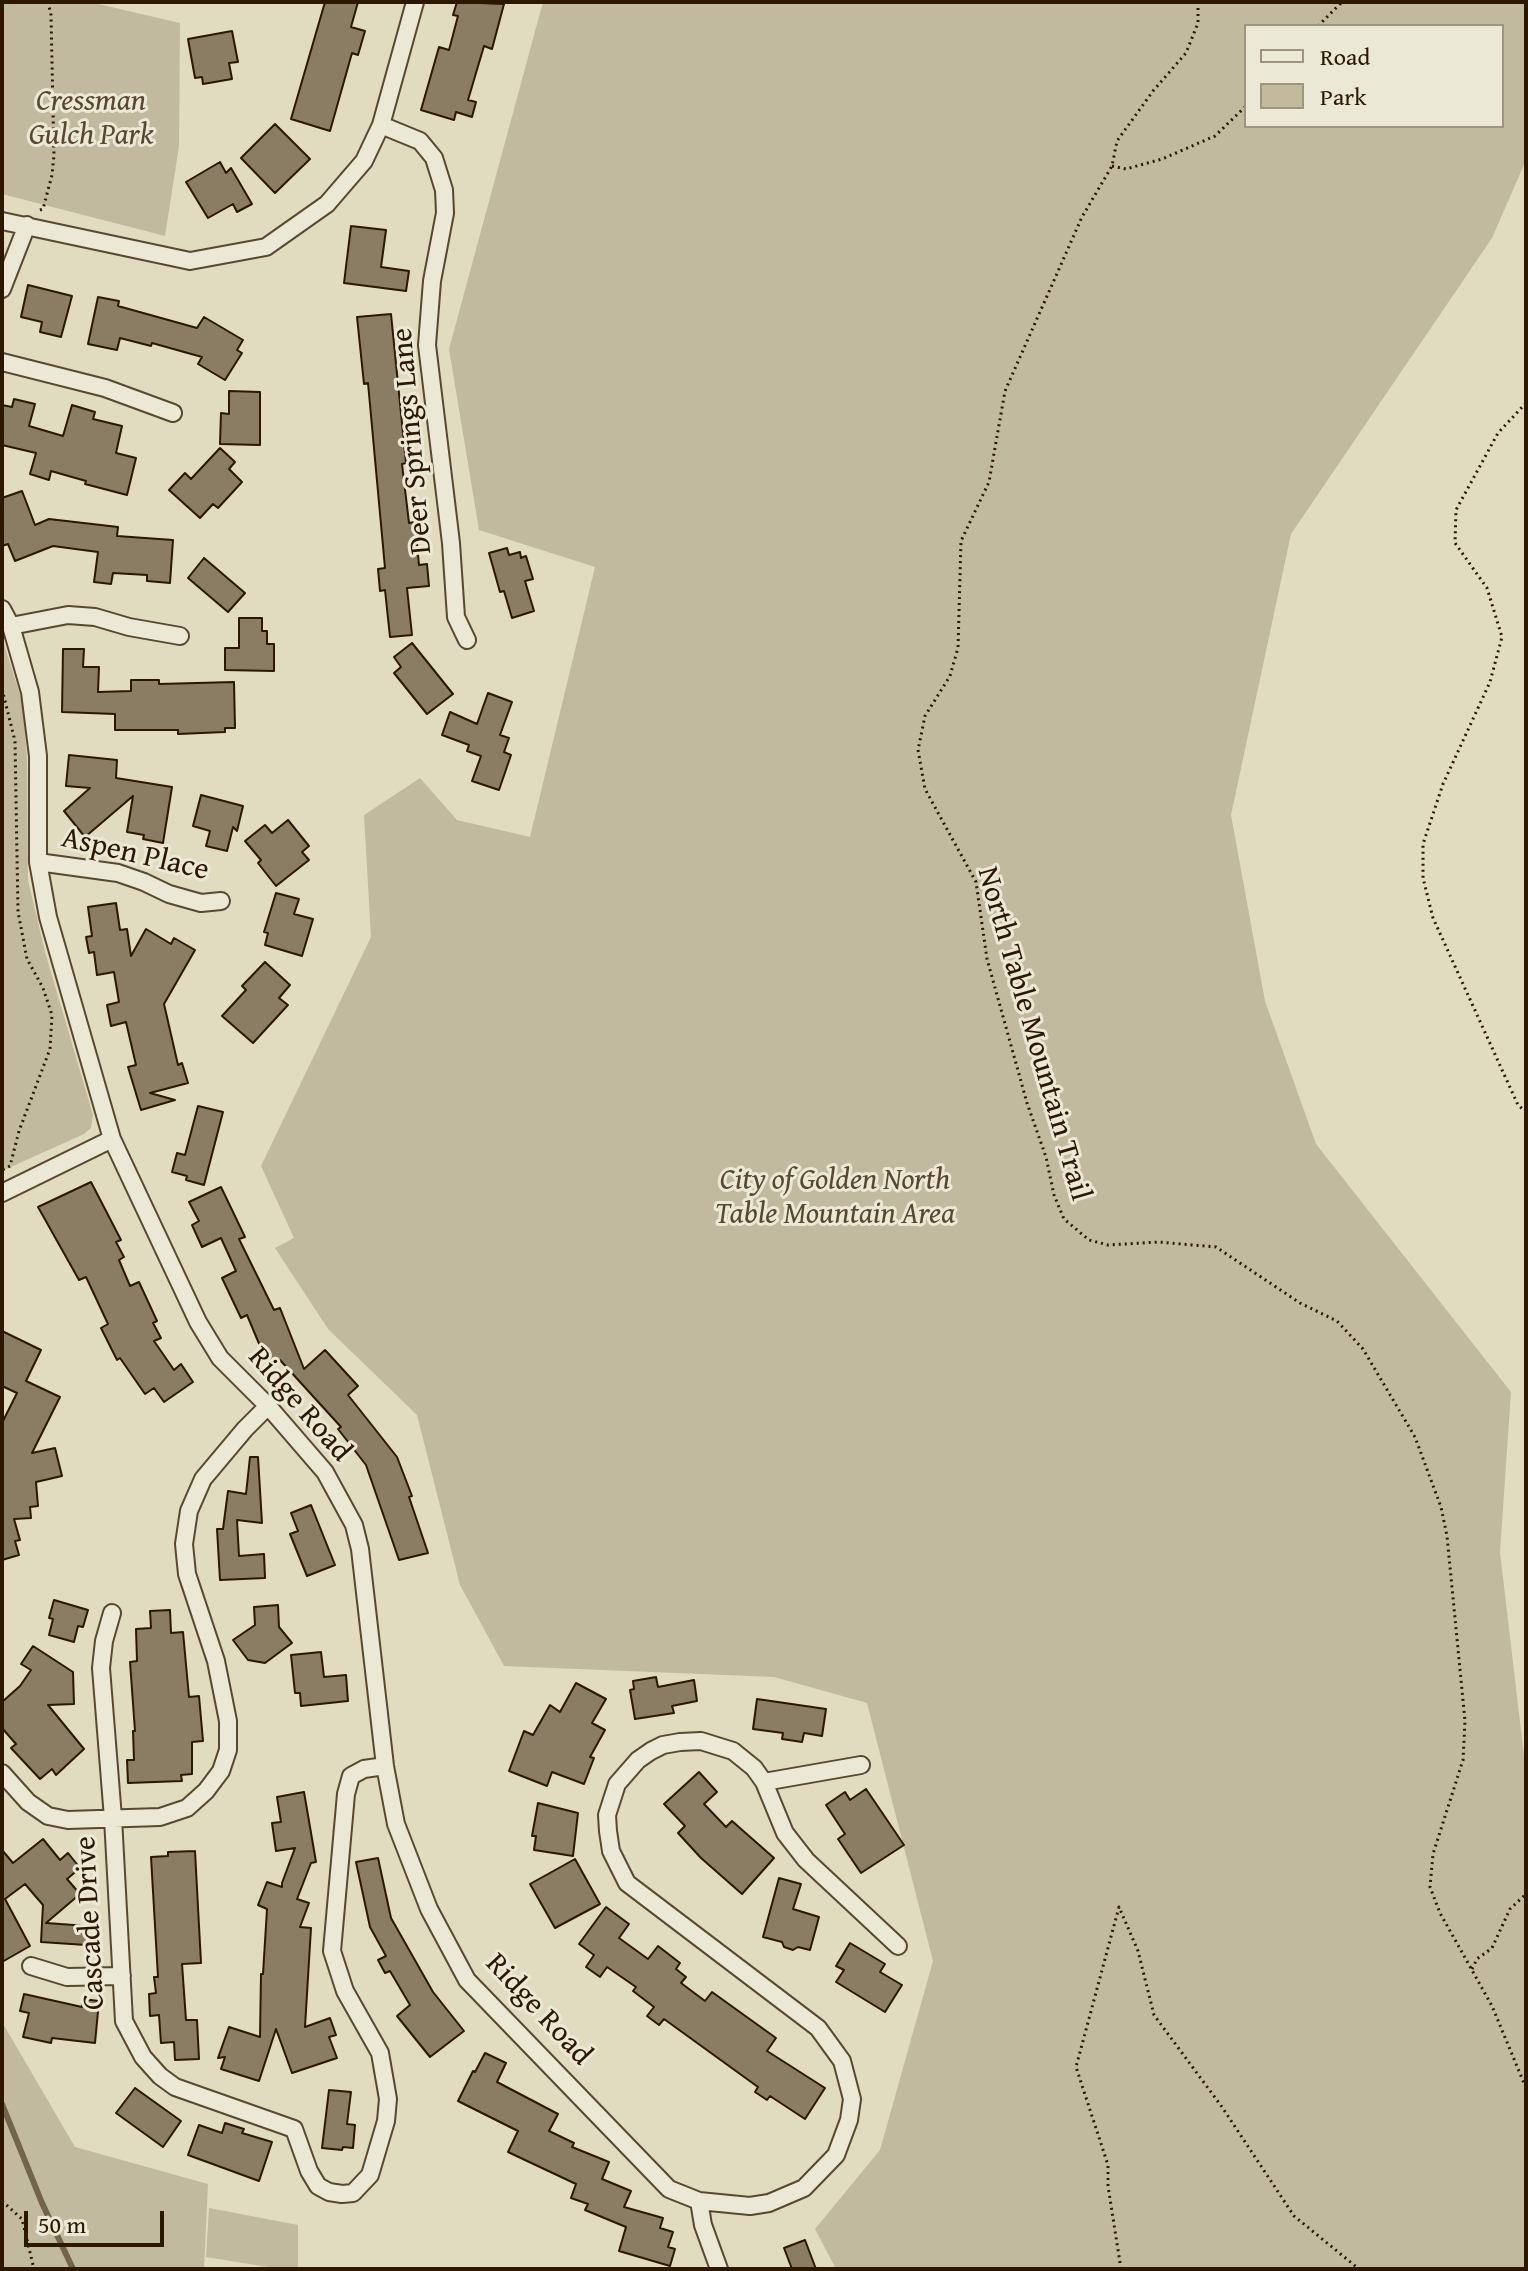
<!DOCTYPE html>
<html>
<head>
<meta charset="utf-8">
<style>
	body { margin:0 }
	#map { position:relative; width:1528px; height:2271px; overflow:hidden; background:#e1dbc0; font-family:"Gentium Book Plus",serif }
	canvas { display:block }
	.frame { position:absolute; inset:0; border:4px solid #2c1700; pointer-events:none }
	.legend { position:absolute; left:1244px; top:24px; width:260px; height:104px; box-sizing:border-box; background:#ece8d6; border:2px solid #9f9480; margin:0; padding:10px 14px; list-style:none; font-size:24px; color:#2c1700 }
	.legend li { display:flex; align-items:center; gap:16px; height:40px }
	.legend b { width:40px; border:2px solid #9f9480 }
	.scale { position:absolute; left:24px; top:2211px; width:140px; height:36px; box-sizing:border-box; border:4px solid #2c1700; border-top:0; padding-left:10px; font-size:24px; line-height:28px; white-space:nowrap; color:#2c1700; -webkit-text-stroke:6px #ece8d6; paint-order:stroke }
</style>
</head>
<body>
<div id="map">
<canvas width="1528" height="2271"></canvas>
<div class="frame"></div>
<ul class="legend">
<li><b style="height:10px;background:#ece8d6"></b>Road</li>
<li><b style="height:22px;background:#c2ba9f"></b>Park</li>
</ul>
<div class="scale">50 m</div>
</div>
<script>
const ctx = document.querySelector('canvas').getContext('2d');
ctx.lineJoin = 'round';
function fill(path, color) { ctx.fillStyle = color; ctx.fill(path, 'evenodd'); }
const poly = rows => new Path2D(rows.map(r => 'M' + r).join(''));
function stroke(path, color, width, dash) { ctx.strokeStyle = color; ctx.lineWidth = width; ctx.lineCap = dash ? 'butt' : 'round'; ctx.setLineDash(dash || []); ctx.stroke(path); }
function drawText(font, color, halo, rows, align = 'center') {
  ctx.font = font + ' "Gentium Book Plus",serif'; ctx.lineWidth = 6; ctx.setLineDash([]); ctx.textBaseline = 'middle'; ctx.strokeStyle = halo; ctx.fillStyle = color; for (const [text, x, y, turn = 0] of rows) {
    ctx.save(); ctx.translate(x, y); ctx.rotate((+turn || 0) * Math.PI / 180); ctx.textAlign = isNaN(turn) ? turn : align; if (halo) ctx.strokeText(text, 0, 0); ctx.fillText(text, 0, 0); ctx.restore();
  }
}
fill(poly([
	[2,2,90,2,180,23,179,146,165,236,2,194],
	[543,2,1526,2,1526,160,1492,238,1291,534,1231,815,1265,1001,1316,1144,1511,1392,1500,1552,1526,1773,1526,2269,836,2269,815,2229,880,2150,933,1961,867,1703,774,1677,504,1666,460,1585,417,1415,328,1329,275,1248,294,1238,261,1166,371,937,364,815,420,778,457,820,530,837,595,567,479,530,449,349],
	[1246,26,1502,26,1502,126,1246,126],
	[2,638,23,704,27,760,28,880,45,952,93,1115,91,1128,84,1134,2,1171],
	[2,2022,75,2147,208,2184,204,2269,2,2269],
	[209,2208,298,2225,298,2269,280,2269,206,2257]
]), '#c2ba9f');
stroke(poly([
	[2,2104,42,2203,73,2269]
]), '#73644c', 6);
const building = poly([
	[325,2,358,2,351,27,365,31,358,55,352,53,330,131,291,119,325,2],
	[457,2,504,4,492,49,484,46,468,100,476,102,472,117,456,112,454,120,421,110,439,47,449,50,458,16,453,15,457,2],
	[232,31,238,62,229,63,232,79,203,84,202,77,195,78,188,39,232,31],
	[275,124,310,159,275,193,241,158,275,124],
	[220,162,226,173,231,168,252,204,237,212,233,204,208,218,186,182,220,162],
	[351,226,386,230,381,267,409,271,406,291,344,283,351,226],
	[28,285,72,296,61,337,40,332,42,322,21,317,28,285],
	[98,297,119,301,118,306,197,328,204,317,243,340,237,350,242,353,225,380,198,364,202,357,152,343,151,346,120,338,117,350,88,344,98,297],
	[391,314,406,463,402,464,409,523,415,522,419,565,427,564,429,586,407,588,412,635,390,637,385,590,380,591,378,569,385,568,368,383,364,384,357,317,391,314],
	[229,391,260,392,260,445,220,444,221,413,229,414,229,391],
	[14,399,35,404,29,426,63,436,72,405,95,412,93,419,122,426,116,453,136,458,127,495,85,484,86,481,51,471,49,480,30,474,36,453,2,445,2,405,12,407,14,399],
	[220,448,235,462,229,469,242,482,218,508,213,504,200,518,169,490,185,473,191,479,220,448],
	[22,491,35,525,49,519,118,527,117,536,173,540,170,583,147,581,147,575,113,573,111,584,94,582,98,552,53,546,15,561,8,544,2,546,2,498,22,491],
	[507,548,509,555,520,552,521,558,526,556,533,579,525,581,534,611,512,618,504,591,500,592,489,553,507,548],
	[204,558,245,593,228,612,188,578,204,558],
	[239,618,262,618,262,631,267,631,267,644,274,644,274,671,225,670,225,648,239,648,239,618],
	[412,643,453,694,427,714,394,673,401,667,394,657,412,643],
	[63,649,84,649,83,667,99,667,98,692,131,691,131,680,159,680,159,684,234,682,235,728,225,728,225,732,178,734,178,730,115,730,115,714,62,712,63,649],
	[488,693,512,702,500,735,509,738,504,752,511,755,499,790,472,781,481,756,467,751,469,745,442,735,450,712,477,724,488,693],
	[69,755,117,760,116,778,172,787,163,843,143,839,144,835,127,832,133,796,85,837,64,811,90,788,66,786,69,755],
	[201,795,243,806,237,831,233,827,227,851,206,846,210,831,193,826,201,795],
	[288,820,309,846,302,852,309,860,276,886,258,863,261,860,245,841,265,825,272,833,288,820],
	[276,893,299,899,294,914,313,919,302,956,265,945,268,933,264,932,276,893],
	[116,903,120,930,127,929,131,956,146,929,171,944,174,938,195,950,164,1004,178,1065,182,1063,188,1083,150,1093,175,1100,141,1110,128,1067,136,1065,126,1022,111,1026,107,1005,119,1002,114,972,97,975,94,952,89,953,86,937,92,936,88,907,116,903],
	[265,962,290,985,279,998,288,1005,253,1043,222,1016,246,990,242,986,265,962],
	[198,1106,223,1112,204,1185,186,1180,187,1176,172,1172,177,1153,185,1155,198,1106],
	[91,1182,121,1240,116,1242,124,1257,119,1260,130,1286,139,1282,157,1321,153,1323,161,1338,154,1341,174,1370,181,1364,193,1382,164,1402,154,1388,145,1394,120,1358,117,1360,101,1328,108,1324,86,1277,79,1280,38,1207,91,1182],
	[221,1187,245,1237,239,1239,274,1310,280,1308,304,1369,325,1350,358,1386,348,1395,397,1457,412,1496,409,1497,428,1553,399,1560,366,1465,338,1429,341,1427,280,1360,268,1365,247,1315,241,1318,222,1278,236,1271,221,1238,202,1247,192,1225,199,1221,189,1202,221,1187],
	[2,1331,41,1350,26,1381,60,1397,32,1453,55,1448,62,1476,36,1482,38,1506,30,1507,31,1518,14,1519,20,1540,15,1541,19,1555,2,1560,2,1423,17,1393,2,1386,2,1331],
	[250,1457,258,1457,262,1523,237,1520,239,1556,264,1554,265,1578,220,1580,217,1529,223,1529,228,1491,246,1494,250,1457],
	[311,1505,335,1565,307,1576,290,1534,298,1531,291,1513,311,1505],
	[54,1600,88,1610,83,1627,78,1626,74,1642,49,1635,53,1619,49,1618,54,1600],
	[278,1605,279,1627,292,1643,265,1663,248,1660,233,1640,255,1625,254,1607,278,1605],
	[170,1610,171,1633,183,1632,189,1697,199,1696,203,1741,192,1742,192,1774,181,1775,182,1781,128,1783,127,1760,134,1760,133,1731,135,1731,130,1662,137,1661,136,1629,151,1628,150,1611,170,1610],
	[33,1646,73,1672,74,1704,48,1705,84,1749,56,1775,52,1769,40,1779,11,1748,16,1744,2,1728,2,1702,20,1686,31,1670,21,1664,33,1646],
	[321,1652,324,1677,346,1675,348,1701,301,1706,300,1693,295,1693,291,1655,321,1652],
	[656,1677,658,1687,694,1680,697,1701,672,1706,674,1713,635,1719,630,1690,634,1689,633,1681,656,1677],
	[576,1683,606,1699,592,1723,605,1730,590,1757,594,1758,584,1784,552,1772,547,1786,509,1771,524,1731,533,1735,550,1705,560,1712,576,1683],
	[757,1699,826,1709,822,1736,804,1733,802,1742,782,1739,783,1733,753,1729,757,1699],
	[699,1772,717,1792,704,1804,726,1827,732,1821,774,1858,742,1894,701,1858,678,1833,685,1826,664,1804,699,1772],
	[866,1789,904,1845,861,1873,838,1839,845,1834,826,1805,845,1792,850,1800,866,1789],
	[304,1792,316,1862,311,1863,297,1899,309,1903,300,1927,311,1928,305,2027,330,2018,336,2035,329,2037,337,2058,292,2073,276,2029,259,2081,221,2069,225,2057,218,2058,229,2027,260,2037,261,1974,263,1974,267,1909,258,1905,267,1882,282,1887,282,1883,295,1848,276,1851,272,1823,281,1822,277,1797,304,1792],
	[538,1803,578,1813,573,1856,534,1850,536,1836,532,1836,538,1803],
	[43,1839,60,1860,68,1853,80,1868,67,1879,80,1894,46,1923,88,1926,86,1945,41,1942,43,1905,25,1884,5,1899,30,1946,2,1962,2,1850,13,1863,43,1839],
	[195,1851,201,1963,182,1964,186,2020,197,2020,199,2059,175,2060,174,2042,161,2043,159,2015,150,2016,149,1994,156,1993,154,1977,158,1977,151,1857,168,1856,168,1852,195,1851],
	[378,1858,391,1918,433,1992,464,2031,430,2057,397,2016,410,2005,390,1971,385,1973,378,1960,386,1956,370,1927,356,1862,378,1858],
	[575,1859,600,1904,555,1928,530,1884,575,1859],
	[779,1878,801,1884,793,1909,819,1917,810,1950,798,1947,793,1950,784,1947,782,1942,763,1937,779,1878],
	[606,1907,629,1924,619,1938,648,1959,658,1946,680,1963,676,1969,686,1977,681,1983,705,2001,712,1992,776,2038,767,2051,825,2088,805,2119,770,2096,767,2100,755,2092,758,2087,664,2019,659,2025,647,2016,654,2007,633,1991,636,1987,607,1967,600,1977,586,1967,594,1955,579,1944,606,1907],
	[850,1943,885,1964,880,1972,902,1985,885,2012,836,1982,844,1970,836,1966,850,1943],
	[24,1994,82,2007,83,1999,99,2001,95,2043,52,2038,51,2043,23,2037,29,2013,20,2011,24,1994],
	[485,2053,506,2063,497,2082,558,2114,549,2131,574,2143,572,2147,609,2162,602,2179,631,2191,624,2207,663,2218,660,2228,673,2232,668,2247,675,2249,670,2266,619,2251,626,2227,585,2210,588,2204,571,2198,576,2184,508,2152,518,2131,458,2101,473,2071,475,2072,485,2053],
	[135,2088,181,2121,163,2147,116,2113,135,2088],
	[329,2090,351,2092,347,2124,355,2125,353,2148,343,2147,342,2150,322,2148,329,2090],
	[225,2123,244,2129,242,2133,272,2142,259,2181,188,2155,199,2125,222,2133,225,2123],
	[805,2240,816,2269,792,2269,784,2248,805,2240]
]);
fill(building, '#8a7d64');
stroke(building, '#2c1700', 2);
const minor = poly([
	[381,125,420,141,434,158,444,190,445,213,432,281,427,345,451,543,456,617,467,640],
	[2,221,190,261,266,247,327,204,364,161,381,125,415,2],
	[2,289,27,225],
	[2,362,105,388,173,413],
	[2,609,11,626,30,692,38,756,38,862,48,917,112,1139,198,1322,220,1358,268,1406,325,1472,354,1525,360,1549,385,1766,396,1824,429,1909,467,1980,669,2189,699,2201,750,2206,769,2203,804,2188,836,2155,849,2120,852,2099,842,2061,818,2028,627,1883,611,1851,608,1831,607,1815,617,1784,638,1760,651,1751,663,1745,680,1742,701,1741,733,1751,754,1768,764,1782,861,1765],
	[11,626,68,615,95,617,129,627,180,636],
	[38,862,118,873,144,882,169,894,201,903,221,901],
	[2,1193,112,1139],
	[112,1613,104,1641,101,1668,113,1818,124,2021,143,2057,160,2076,175,2087,294,2129,309,2171,318,2186,329,2192,342,2194,353,2193,370,2175,386,2121,388,2099,380,2053,345,1991,332,1951,346,1794,351,1776,364,1769,385,1766],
	[2,1773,28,1802,48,1816,68,1820,160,1817,187,1808,206,1791,221,1771,228,1750,228,1721,216,1661,187,1574,184,1544,189,1511,203,1479,245,1429,268,1406],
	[764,1782,785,1833,806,1860,898,1946],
	[31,1966,67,1977,122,1976],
	[699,2201,703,2225,719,2269]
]);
stroke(minor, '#594830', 20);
stroke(poly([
	[1198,2,1198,23,1186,53,1153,91,1117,141,1112,166,1082,217,1005,391,989,482,961,541,958,648,950,676,925,716,918,750,925,789,976,882,987,959,1027,1103,1046,1157,1054,1195,1064,1219,1089,1240,1108,1245,1159,1242,1216,1247,1300,1303,1337,1321,1363,1349,1415,1437,1441,1507,1447,1536,1465,1721,1463,1760,1433,1854,1430,1887,1440,1913,1492,2006,1526,2088],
	[1318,26,1342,2],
	[1112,166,1126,169,1162,159,1215,136,1246,106],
	[40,210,43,209,52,175,54,155,51,15,48,2],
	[1526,403,1498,433,1456,510,1455,543,1487,588,1502,637,1490,682,1443,784,1423,844,1423,878,1433,918,1518,1105,1526,1112],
	[2,689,15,741,18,912,27,959,43,988,52,1015,50,1049,19,1131,10,1166,2,1170],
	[1472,1969,1477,1959,1492,1948,1510,1909,1526,1894],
	[2,2201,22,2219,34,2269],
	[1121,2269,1108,2186,1108,2165,1076,2067,1119,1907,1138,1951,1154,2015,1222,2107,1294,2216,1359,2269]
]), '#2c1700', 3, [2, 4]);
stroke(minor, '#ece8d6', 16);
drawText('italic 30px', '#594830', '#ece8d6', [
	["Cressman",91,102],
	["Gulch Park",91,136],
	["City of Golden North",835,1181],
	["Table Mountain Area",835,1215]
]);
drawText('30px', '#2c1700', '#ece8d6', [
	["Deer Springs Lane",413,441,-95],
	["Aspen Place",135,855,13],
	["North Table Mountain Trail",1033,1034,74],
	["Ridge Road",299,1405,49],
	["Cascade Drive",91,1923,-93],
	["Ridge Road",538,2010,47]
]);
</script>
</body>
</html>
